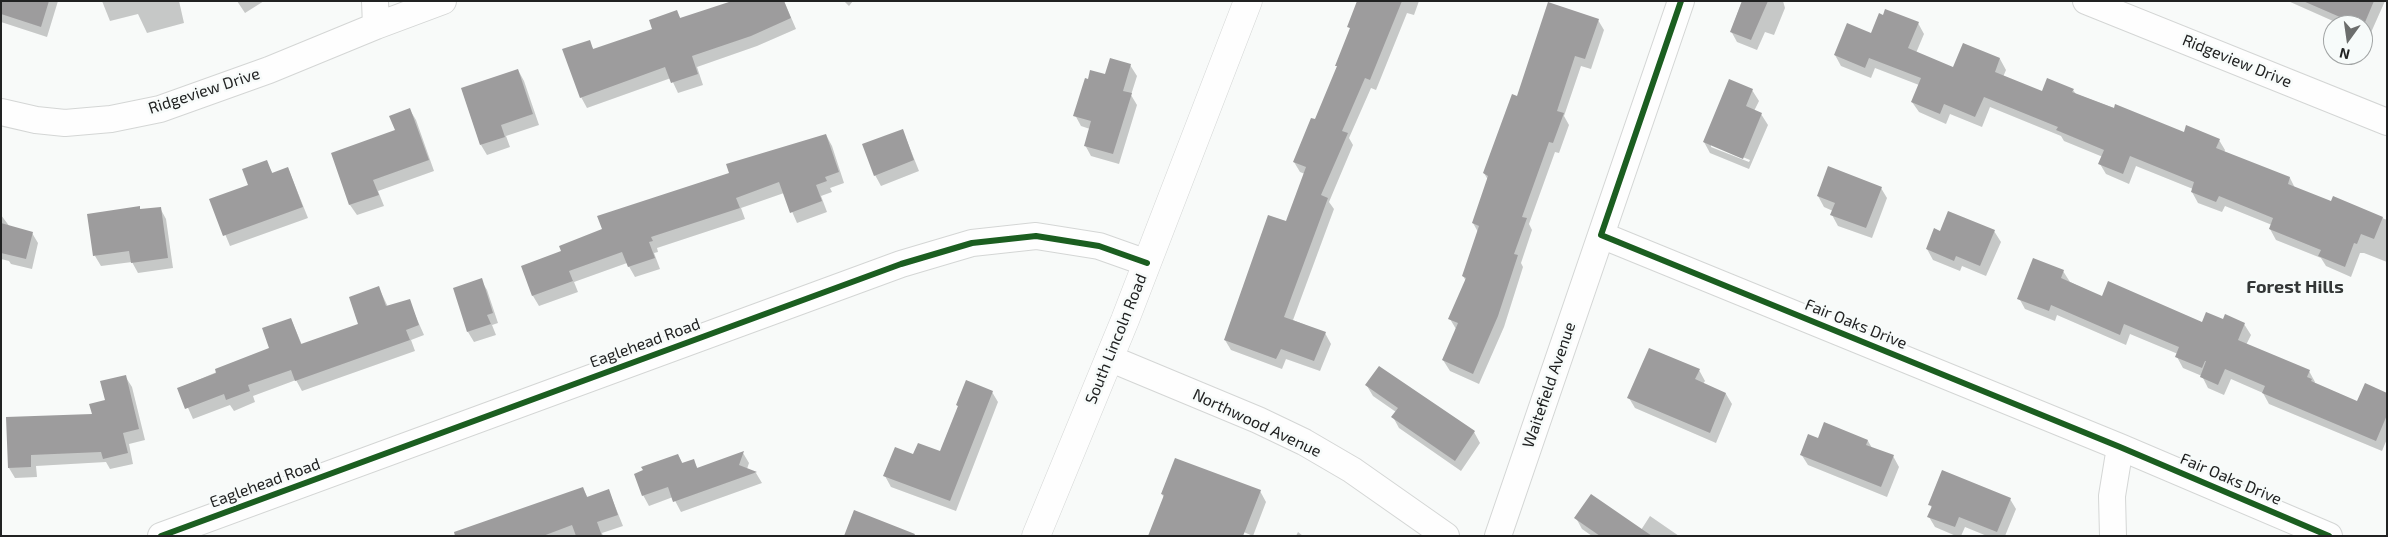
<!DOCTYPE html>
<html>
<head>
<meta charset="utf-8">
<style>
	body { margin:0 }
	#map { position:relative; width:2388px; height:537px; overflow:hidden; background:#f8faf9; font-family:"Exo 2",sans-serif }
	canvas { display:block }
	.frame { position:absolute; inset:0; border:2px solid #212222; pointer-events:none }
	.north { position:absolute; left:2323px; top:15px; width:50px; height:50px; box-sizing:border-box; background:#f7fbfa; border:1px solid #a1a4a4; border-radius:50%; rotate:194deg; font-size:14px; font-weight:700; line-height:20px; text-align:center; color:#212222 }
	.north::after { content:''; display:block; margin:auto; width:18px; height:22px; background:#6c6e6d; clip-path:polygon(50% 0,100% 100%,50% 72%,0 100%) }
</style>
</head>
<body>
<div id="map">
<canvas width="2388" height="537"></canvas>
<div class="frame"></div>
<div class="north">N</div>
</div>
<script>
const ctx = document.querySelector('canvas').getContext('2d');
ctx.lineJoin = 'round';
function fill(path, color) { ctx.fillStyle = color; ctx.fill(path, 'evenodd'); }
const poly = rows => new Path2D(rows.map(r => 'M' + r).join(''));
function stroke(path, color, width, dash) { ctx.strokeStyle = color; ctx.lineWidth = width; ctx.lineCap = dash ? 'butt' : 'round'; ctx.setLineDash(dash || []); ctx.stroke(path); }
function drawText(font, color, halo, rows, align = 'center') {
  ctx.font = font + ' "Exo 2",sans-serif'; ctx.lineWidth = 5; ctx.setLineDash([]); ctx.textBaseline = 'middle'; ctx.strokeStyle = halo; ctx.fillStyle = color; for (const [text, x, y, turn = 0] of rows) {
    ctx.save(); ctx.translate(x, y); ctx.rotate((+turn || 0) * Math.PI / 180); ctx.textAlign = isNaN(turn) ? turn : align; if (halo) ctx.strokeText(text, 0, 0); ctx.fillText(text, 0, 0); ctx.restore();
  }
}
fill(poly([
	[1,1,58,1,47,37,1,22],
	[102,1,179,1,184,23,147,33,138,14,110,21],
	[237,1,264,1,245,13],
	[784,1,796,29,757,46,697,67,703,85,678,93,671,78,587,108,581,97,589,42,594,50,654,29,676,11,681,19],
	[844,1,853,1,849,6],
	[1359,1,1419,1,1414,15,1407,13,1376,90,1371,88,1349,138,1353,145,1329,202,1334,209,1293,320,1325,333,1331,344,1320,371,1286,359,1282,369,1231,350,1225,340,1287,223,1305,174,1300,172,1294,162,1315,120,1338,68,1337,66,1351,30,1349,27],
	[1742,1,1783,1,1785,8,1774,35,1765,32,1757,50,1737,42,1731,31],
	[2288,1,2385,1,2369,37,2363,34,2363,25,2342,25],
	[1598,20,1604,30,1591,69,1581,66,1564,116,1569,125,1559,153,1555,152,1529,224,1532,230,1521,263,1523,267,1504,327,1479,384,1450,371,1443,360,1456,329,1450,319,1466,281,1463,276,1478,232,1473,223,1488,180,1484,173,1518,98],
	[1918,23,1924,34,1916,53,1953,69,1964,44,2000,59,2006,70,2003,77,2042,92,2073,90,2076,94,2184,134,2219,140,2225,150,2224,153,2290,178,2295,188,2332,203,2334,198,2387,220,2387,262,2364,253,2360,253,2351,277,2326,266,2321,258,2276,240,2270,229,2272,225,2225,206,2222,212,2198,203,2192,192,2193,189,2136,166,2129,184,2106,174,2100,164,2103,157,2064,141,2061,136,1990,107,1982,127,1950,114,1946,124,1919,112,1912,102,1919,85,1875,68,1871,78,1841,66,1835,55,1871,34],
	[1130,65,1137,76,1131,95,1137,105,1119,164,1091,156,1085,145,1090,129,1081,126,1075,115,1089,80,1106,76],
	[518,70,524,81,539,125,506,136,510,147,487,155,481,145],
	[1752,90,1759,101,1754,111,1761,114,1768,125,1749,169,1710,153,1704,142],
	[1711,144,1750,160,1749,162,1711,147],
	[410,110,416,120,434,171,378,191,384,206,357,215,350,205,332,154,396,131],
	[903,131,919,171,881,186,875,175],
	[826,135,832,146,844,183,830,188,832,192,821,196,827,212,797,223,784,193,741,208,745,219,657,248,658,252,654,253,660,269,635,277,627,263,574,282,578,292,539,306,533,296,522,266,563,252,604,230,730,174],
	[266,161,273,174,288,168,308,218,230,246,211,200,249,186],
	[1881,188,1887,198,1872,238,1838,226,1832,215,1833,211,1824,207,1818,196],
	[139,208,141,211,160,208,166,219,173,268,138,273,132,262,101,266,95,256],
	[1,215,10,227,32,233,38,243,32,269,11,264,9,261,1,259],
	[1994,231,2001,242,1986,276,1962,266,1960,271,1933,260,1927,249,1940,232],
	[2034,260,2063,271,2070,282,2102,297,2202,324,2224,321,2244,324,2251,335,2246,345,2309,371,2315,382,2314,384,2357,402,2387,394,2387,439,2382,451,2269,404,2263,393,2231,379,2224,395,2208,388,2202,376,2183,368,2177,357,2178,354,2130,334,2126,345,2057,315,2055,321,2025,309,2019,298],
	[481,280,487,290,498,323,492,325,496,335,474,342,468,332],
	[379,288,388,307,409,301,424,335,411,340,415,351,302,391,296,380,253,396,255,402,234,411,230,405,193,419,179,388,271,349,291,319,302,345,360,325],
	[1699,370,1705,381,1703,384,1726,394,1732,404,1716,443,1635,408,1629,398],
	[125,376,132,387,145,440,129,444,133,464,110,469,106,462,36,466,37,477,15,478,9,468,93,415],
	[1367,386,1474,432,1480,443,1461,471,1399,428,1393,417,1396,412,1373,396],
	[992,392,998,402,956,511,891,487,885,476,914,455,941,453,959,408,957,405],
	[1819,439,1868,441,1872,448,1893,456,1899,467,1887,497,1808,465,1801,454],
	[743,453,749,463,747,469,756,473,762,483,681,512,673,497,649,506,643,495,678,455,683,464,693,460,698,469],
	[583,489,588,498,609,491,623,526,602,533,603,536,482,536],
	[1260,491,1266,502,1253,536,1164,498,1162,494],
	[2010,499,2016,509,2005,536,1987,536,1965,527,1961,536,1956,536,1935,527,1929,517,1932,508,1930,505],
	[1650,516,1679,536,1592,536,1582,529,1576,518,1641,530],
	[1298,532,1303,536,1296,536]
]), '#0003');
fill(poly([
	[1,1,49,1,41,27,1,14],
	[732,1,784,1,791,18,751,36,692,56,698,74,671,83,665,67,580,98,562,49,590,40,593,49,652,29,649,20,677,10,680,18],
	[1357,1,1402,1,1370,80,1365,78,1342,131,1348,133,1321,195,1328,198,1284,317,1326,332,1314,361,1281,349,1276,359,1224,340,1268,215,1286,221,1306,167,1293,162,1311,118,1315,119,1337,66,1335,66,1350,28,1347,27],
	[1742,1,1768,1,1751,40,1730,32],
	[2303,1,2374,1,2363,27],
	[1548,2,1599,19,1585,59,1575,56,1557,111,1564,113,1553,143,1549,142,1522,217,1527,218,1514,254,1518,255,1498,316,1473,374,1442,360,1458,323,1448,319,1466,278,1462,276,1479,226,1472,223,1488,176,1483,173,1512,94,1517,96],
	[1885,9,1919,22,1908,48,1953,67,1963,43,2000,58,1995,72,2042,91,2047,78,2074,89,2072,92,2114,108,2115,104,2184,132,2186,125,2220,139,2216,148,2290,177,2288,184,2331,201,2333,196,2383,217,2374,239,2361,234,2357,244,2354,243,2345,267,2318,256,2321,250,2269,229,2273,218,2219,196,2216,202,2191,192,2194,182,2130,156,2123,174,2098,164,2104,150,2056,130,2058,127,1984,97,1975,117,1944,104,1940,114,1911,102,1921,78,1869,58,1865,68,1834,55,1847,23,1871,33,1879,13,1883,15],
	[1110,58,1131,64,1123,91,1132,93,1113,154,1084,146,1091,121,1073,116,1085,78,1088,79,1090,70,1105,74],
	[518,69,533,114,501,125,505,137,480,145,461,88],
	[1729,79,1753,89,1746,106,1762,113,1743,159,1703,142],
	[410,108,429,160,373,180,379,195,349,205,331,153,395,130,389,116],
	[903,129,914,160,874,176,862,144],
	[826,134,839,172,825,177,827,181,816,185,822,201,790,213,779,182,736,198,740,208,651,237,653,241,649,242,655,258,628,267,622,252,569,271,573,281,532,296,521,266,561,251,559,246,602,229,597,216,729,173,726,164],
	[267,160,272,173,288,167,303,207,223,236,209,199,248,185,242,169],
	[1828,166,1882,187,1866,228,1830,215,1835,203,1817,196],
	[140,206,140,209,161,207,168,258,131,263,129,251,93,256,87,214],
	[1948,211,1995,230,1980,266,1956,256,1954,261,1926,249,1934,228,1940,231],
	[1,223,33,232,26,259,1,253],
	[2033,258,2064,270,2061,278,2102,296,2108,281,2202,322,2206,312,2223,319,2225,314,2245,323,2238,340,2310,370,2307,377,2312,379,2311,381,2357,401,2365,383,2387,393,2387,415,2376,441,2262,393,2265,386,2225,369,2218,385,2200,377,2206,361,2205,361,2202,368,2175,357,2179,347,2124,324,2120,335,2051,305,2049,311,2017,299],
	[482,278,493,313,487,315,491,324,467,332,453,288],
	[379,286,386,306,410,299,419,325,406,330,410,340,295,381,291,370,248,385,250,391,226,400,224,394,185,409,177,388,216,373,215,369,269,348,262,328,291,318,301,344,358,324,349,297],
	[1649,348,1700,369,1695,379,1726,393,1710,433,1627,398],
	[1379,366,1475,431,1455,461,1391,417,1398,408,1365,385],
	[126,375,139,429,123,433,128,453,103,459,101,452,31,455,31,467,8,468,6,417,92,414,89,404,105,400,100,381],
	[966,380,993,391,950,501,883,476,895,447,913,454,918,443,940,451,958,406,956,405],
	[1824,422,1868,440,1866,445,1894,455,1881,487,1800,455,1808,434,1818,438],
	[744,451,739,465,757,472,673,502,668,487,642,496,634,474,643,470,641,467,678,454,682,463,694,459,697,468],
	[1175,458,1261,490,1243,536,1148,536,1164,495,1161,494],
	[1942,470,2011,498,1997,532,1959,517,1955,527,1927,517,1932,506,1928,505],
	[583,487,587,497,609,489,618,515,597,522,602,536,576,536,572,525,543,536,455,536,454,532],
	[1591,494,1652,536,1600,536,1574,518],
	[854,510,915,534,914,536,844,536]
]), '#9d9c9d');
const minor = poly([
	[1681,1,1601,235,2120,447,2329,536],
	[2086,1,2387,122],
	[376,26,443,1],
	[1,112,36,120,65,123,111,119,160,109,269,70,376,26,375,1],
	[1109,358,1258,420,1304,442,1352,470,1446,536],
	[161,536,901,264,972,243,1036,236,1099,246,1147,263],
	[1498,536,1601,235],
	[2113,536,2112,496,2120,447]
]);
const tertiary = poly([
	[1036,536,1125,320,1248,1]
]);
stroke(minor, '#d4d6d5', 28);
stroke(tertiary, '#d4d6d5', 29);
stroke(minor, '#fefefe', 26);
stroke(tertiary, '#fefefe', 28);
stroke(poly([
	[1681,1,1601,235,2120,447,2329,536],
	[161,536,901,264,972,243,1036,236,1099,246,1147,263]
]), '#1b5e20', 6);
drawText('16px', '#212222', '#f7fbfa', [
	["Ridgeview Drive",2237,61,22],
	["Ridgeview Drive",204,91,-18],
	["Fair Oaks Drive",1856,324,22],
	["South Lincoln Road",1116,339,-68],
	["Eaglehead Road",645,343,-20],
	["Waitefield Avenue",1549,385,-71],
	["Northwood Avenue",1257,423,25],
	["Fair Oaks Drive",2231,479,23],
	["Eaglehead Road",265,483,-20]
]);
drawText('bold 18px', '#343737', '#f7fbfa', [
	["Forest Hills",2295,287]
]);
</script>
</body>
</html>
